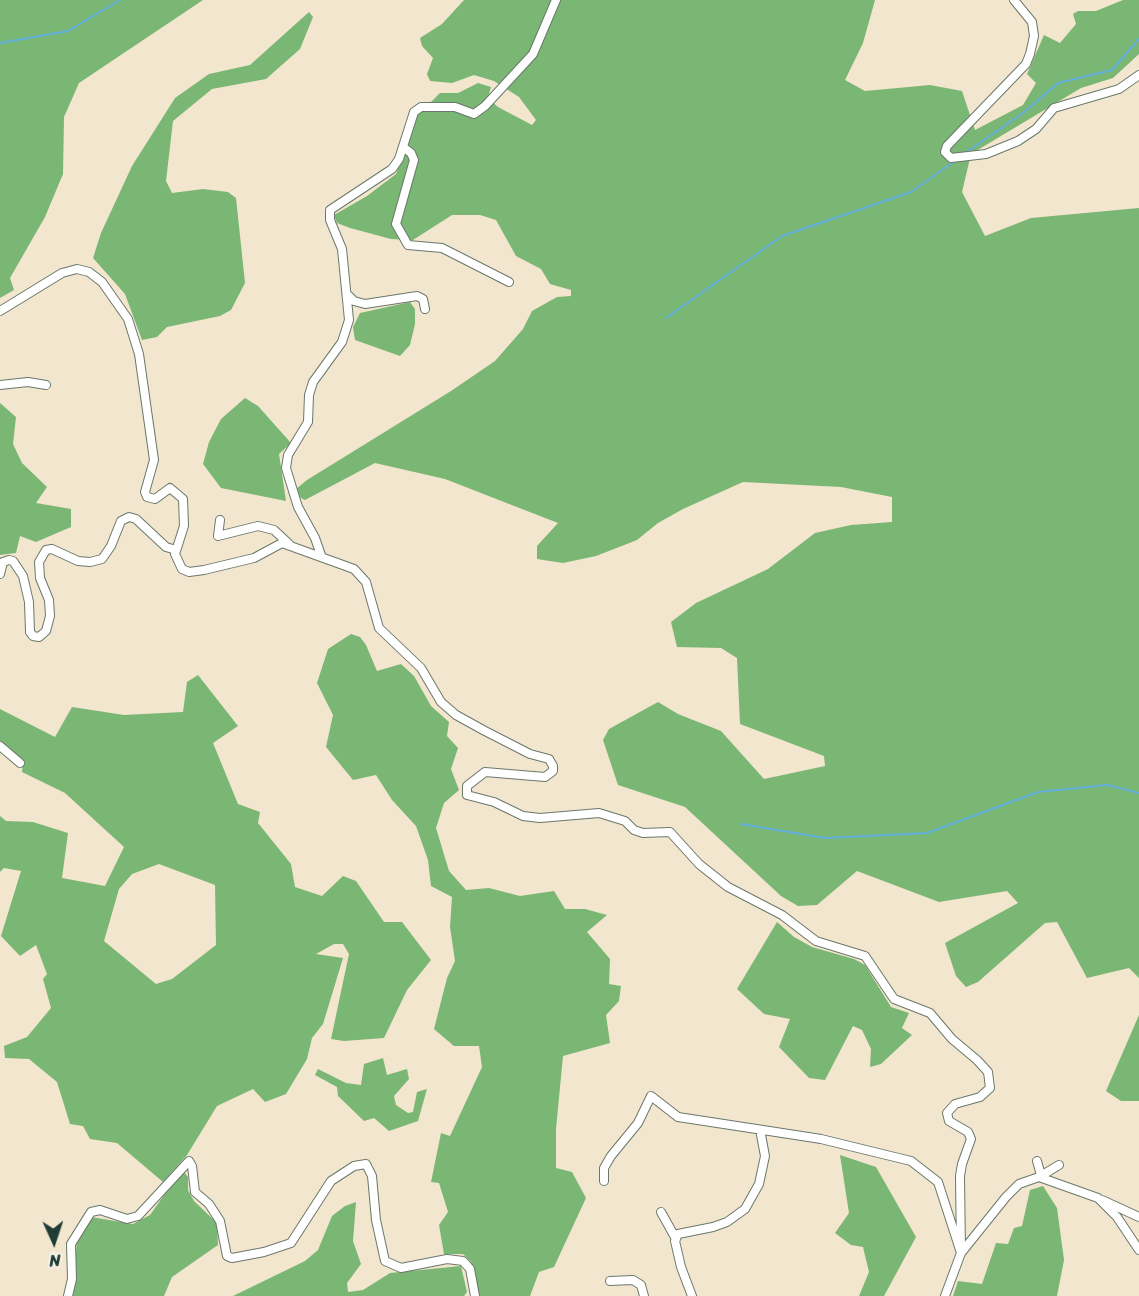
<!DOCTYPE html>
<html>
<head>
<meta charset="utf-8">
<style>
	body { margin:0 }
	#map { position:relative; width:1139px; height:1296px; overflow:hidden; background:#f3e6ce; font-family:Sriracha,sans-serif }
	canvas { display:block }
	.north { position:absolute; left:24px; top:1212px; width:60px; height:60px; -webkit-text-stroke:4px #f7f3e8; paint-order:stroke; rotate:177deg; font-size:16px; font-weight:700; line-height:24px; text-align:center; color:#1f3d34 }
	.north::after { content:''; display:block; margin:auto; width:21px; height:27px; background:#1f3d34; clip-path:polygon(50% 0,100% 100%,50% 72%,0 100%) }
</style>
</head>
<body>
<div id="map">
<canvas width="1139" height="1296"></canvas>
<div class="north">N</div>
</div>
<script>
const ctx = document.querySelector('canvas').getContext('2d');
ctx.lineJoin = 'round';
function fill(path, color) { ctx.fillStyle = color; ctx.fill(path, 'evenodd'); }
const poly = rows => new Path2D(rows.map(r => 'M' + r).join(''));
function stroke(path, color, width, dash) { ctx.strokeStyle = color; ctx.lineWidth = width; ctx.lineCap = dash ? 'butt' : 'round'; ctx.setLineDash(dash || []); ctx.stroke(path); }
fill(poly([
	[0,0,203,0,79,83,64,117,63,174,45,217,10,278,14,290,0,298],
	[464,0,875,0,863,43,845,80,865,91,930,85,962,91,975,130,1023,105,1036,83,1027,74,1044,35,1060,43,1076,24,1073,14,1078,11,1096,11,1123,0,1139,0,1139,54,1113,78,1081,88,971,154,962,192,985,236,1031,218,1139,208,1139,978,1129,968,1087,978,1057,922,1045,923,978,982,966,987,956,976,945,943,1018,903,1007,891,939,902,857,871,817,905,798,906,781,896,685,807,618,785,603,740,609,729,658,702,678,714,721,731,764,779,825,766,824,756,740,724,737,658,721,648,677,647,671,622,696,603,768,569,815,533,851,525,892,522,892,497,841,487,743,482,683,509,658,523,637,540,596,556,563,563,537,559,537,546,558,523,445,479,375,463,305,500,301,498,296,489,307,480,451,391,495,361,523,329,532,311,557,297,571,296,571,290,550,284,541,269,516,256,496,220,480,215,452,215,413,240,391,239,350,228,337,223,334,215,367,196,396,174,416,117,440,93,458,93,478,83,491,87,488,98,498,107,532,125,536,120,519,97,494,81,474,75,452,83,430,81,427,74,433,58,422,46,420,38,442,24],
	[309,12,313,17,300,49,266,79,212,89,173,121,166,181,172,193,203,189,228,192,236,198,245,283,231,310,220,316,167,327,157,337,142,340,125,294,93,258,101,233,132,166,175,98,209,74,250,65],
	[410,302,415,309,415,324,410,345,400,356,355,340,353,327,360,313],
	[245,398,258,406,291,443,279,454,286,501,221,488,203,464,209,442,221,419],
	[0,403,16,417,13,444,22,463,47,487,36,503,71,509,71,527,36,542,20,536,16,553,0,555],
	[351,634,360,637,366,645,377,671,401,664,414,676,431,706,449,722,447,736,458,748,451,769,459,790,444,803,436,828,449,871,466,890,489,888,520,896,554,891,565,909,585,909,607,915,587,932,610,959,609,984,621,986,619,1001,606,1015,610,1043,563,1056,556,1129,556,1168,572,1172,586,1198,554,1267,539,1272,530,1296,479,1296,471,1262,463,1254,444,1254,439,1225,448,1212,439,1183,431,1182,441,1133,450,1136,482,1067,479,1046,454,1046,434,1029,447,978,455,961,450,927,452,897,431,886,428,860,416,826,392,800,376,775,353,780,326,747,333,715,317,683,328,649],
	[198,675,238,726,213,743,238,804,260,812,258,823,291,864,295,887,322,896,343,876,356,881,384,922,402,922,431,960,407,990,384,1038,344,1041,331,1039,349,954,343,944,334,944,316,954,343,958,323,1024,312,1038,307,1059,286,1094,265,1102,253,1089,217,1106,187,1155,163,1182,117,1143,90,1139,83,1126,70,1124,57,1082,29,1059,5,1058,4,1046,27,1037,51,1008,43,979,47,974,36,945,20,956,1,936,21,871,4,868,0,872,0,816,6,821,33,822,68,833,62,878,105,886,124,847,65,793,22,772,23,762,0,742,0,709,55,737,72,707,124,715,183,712,187,682],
	[159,864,215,885,216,945,172,979,156,984,104,941,119,889,132,874],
	[777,922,794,937,812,947,854,959,865,965,891,1007,909,1013,902,1028,912,1035,881,1064,870,1067,871,1049,862,1030,853,1026,825,1080,809,1078,779,1047,790,1019,764,1014,737,989],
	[1139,1015,1139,1101,1121,1101,1106,1091],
	[383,1058,387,1075,407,1069,409,1079,394,1096,396,1105,408,1113,413,1112,417,1092,427,1089,418,1121,389,1131,374,1118,364,1121,338,1096,337,1087,315,1075,318,1069,346,1083,361,1085,364,1064],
	[840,1155,876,1167,916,1237,884,1296,859,1296,869,1272,863,1247,851,1245,835,1233,849,1213],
	[184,1172,188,1177,188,1190,194,1201,217,1223,218,1245,172,1277,164,1296,72,1296,77,1241,91,1217,133,1224,150,1215,179,1174],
	[1043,1186,1057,1208,1064,1260,1057,1296,953,1296,958,1281,982,1284,996,1243,1008,1244,1014,1228,1022,1226,1030,1190],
	[356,1202,353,1241,361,1264,347,1283,348,1292,363,1290,390,1273,461,1266,467,1292,464,1296,233,1296,305,1261,318,1250,332,1216,345,1206]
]), '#7ab674');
stroke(poly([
	[0,43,68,31,120,0],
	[965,153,1023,113,1058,83,1112,70,1139,39],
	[666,318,782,236,911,192,956,160],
	[741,824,825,838,927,833,1038,792,1107,785,1139,793]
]), '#62b0dc', 2);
const street = poly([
	[1014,0,1032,22,1034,36,1030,54,1026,64,947,146,945,152,951,158,986,154,1018,141,1036,129,1054,108,1119,89,1139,75],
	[403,147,411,153,414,160,396,224,408,245,442,248,509,282],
	[348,295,354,301,365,304,417,296,423,299,425,309],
	[0,311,62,273,77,269,89,272,102,282,128,319,139,354,154,460,145,492,147,497,155,499,170,488,183,499,184,526,175,554,182,569,189,572,204,570,254,558,282,543,354,569,366,582,379,628,421,668,441,702,456,715,485,731,530,754,549,759,553,766,553,771,545,777,485,772,467,786,467,795,494,802,523,816,540,818,599,813,625,821,634,830,643,833,670,832,699,864,728,887,782,915,816,941,865,956,894,999,930,1013,952,1039,977,1060,988,1072,990,1088,980,1097,955,1104,947,1113,949,1121,968,1132,971,1139,962,1164,960,1176,961,1253,945,1296],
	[0,385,28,382,46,385],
	[220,520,218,536,258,526,274,530,289,544],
	[321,555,315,538,298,507,286,468,288,455,308,422,309,395,313,382,342,342,349,320,342,249,330,220,330,210,392,169,399,159,414,112,421,107,455,107,474,114,485,106,533,54,556,0],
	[0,574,3,562,9,560,13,561,23,576,29,602,30,632,33,636,39,637,46,631,50,616,49,600,40,578,39,562,46,550,52,549,78,561,90,562,102,559,111,546,121,521,129,517,136,519,166,547,176,550],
	[0,746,20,763],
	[1037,1161,1041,1175],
	[1039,1177,1059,1165],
	[604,1181,604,1168,611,1156,638,1123,651,1096,678,1117,763,1130],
	[1102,1200,1139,1217],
	[661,1212,676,1239],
	[610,1281,633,1280,641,1285,644,1296],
	[68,1296,72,1279,71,1244,91,1212,100,1210,127,1219,138,1216,189,1161,192,1166,195,1192,209,1204,220,1221,227,1256,232,1258,264,1252,291,1243,331,1181,354,1166,366,1164,372,1176,376,1220,385,1261,401,1268,447,1259,463,1261,470,1269,475,1296],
	[692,1296,681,1267,675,1241,678,1234,713,1227,727,1222,745,1209,759,1184,765,1156,761,1135,763,1130,821,1139,911,1161,938,1182,961,1253,1006,1197,1019,1184,1039,1177,1098,1198,1117,1217,1139,1250]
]);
stroke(street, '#69786a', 10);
stroke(street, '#fff', 8);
</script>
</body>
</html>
